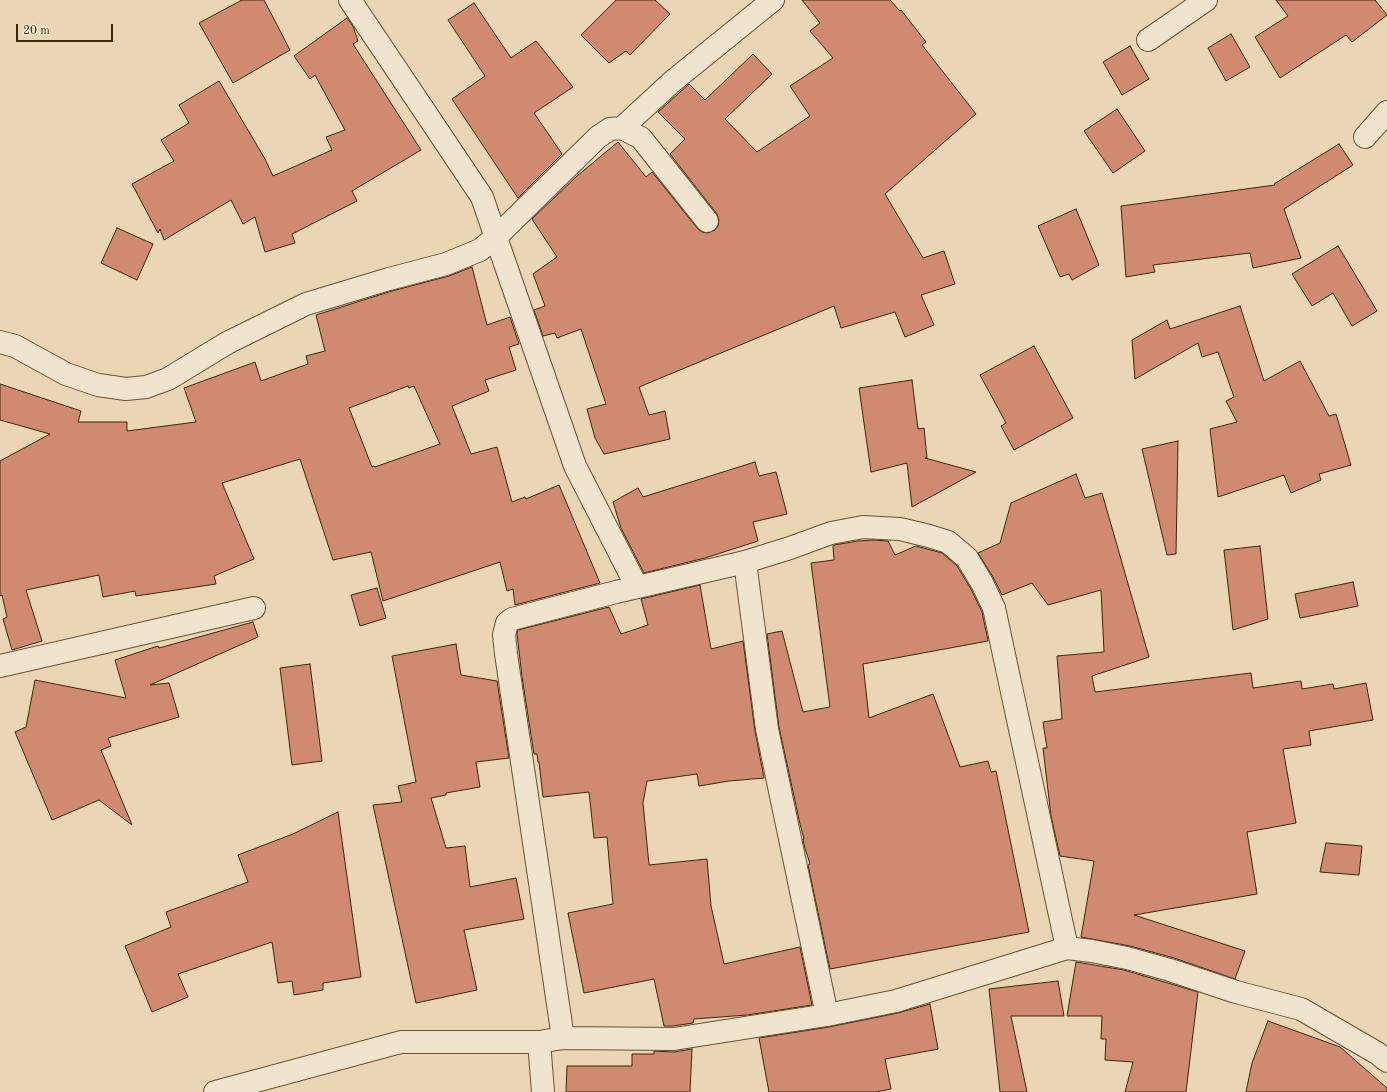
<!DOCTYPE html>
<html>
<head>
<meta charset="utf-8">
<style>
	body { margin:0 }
	#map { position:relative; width:1387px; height:1092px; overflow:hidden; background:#ead5b5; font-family:"Old Standard TT",serif }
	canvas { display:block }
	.scale { position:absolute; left:16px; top:24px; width:97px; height:18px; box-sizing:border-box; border:2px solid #3c2707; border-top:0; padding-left:5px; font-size:12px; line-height:14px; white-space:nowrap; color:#3c2707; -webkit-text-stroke:3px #f1e4cf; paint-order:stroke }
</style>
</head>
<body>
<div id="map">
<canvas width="1387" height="1092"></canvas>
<div class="scale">20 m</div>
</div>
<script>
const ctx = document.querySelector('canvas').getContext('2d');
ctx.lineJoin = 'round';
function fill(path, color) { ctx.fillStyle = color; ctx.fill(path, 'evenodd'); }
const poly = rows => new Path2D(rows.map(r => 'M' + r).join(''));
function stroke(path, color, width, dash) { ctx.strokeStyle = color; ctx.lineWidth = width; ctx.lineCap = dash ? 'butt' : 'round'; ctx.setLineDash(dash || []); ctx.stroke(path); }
const building = poly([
	[242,0,264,0,290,50,233,83,199,23,242,0],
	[616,0,655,0,670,14,630,55,626,51,609,63,581,35,616,0],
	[802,0,890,0,900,11,901,10,926,42,922,45,976,114,885,194,923,258,944,251,955,284,921,295,934,325,905,337,895,312,841,328,834,306,639,387,649,415,665,411,670,439,604,454,595,438,587,409,606,404,581,329,557,338,555,333,543,336,534,310,545,306,533,274,557,257,532,219,577,176,618,142,646,177,652,172,698,229,702,232,708,233,715,230,718,226,719,220,717,214,670,154,685,139,658,112,689,84,705,100,753,54,772,74,725,119,757,152,810,116,790,86,833,58,810,31,820,23,802,0],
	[1276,0,1375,0,1387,15,1352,42,1346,35,1280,78,1255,37,1288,16,1276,0],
	[474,3,511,58,536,41,573,87,534,113,562,154,518,198,452,99,485,76,448,20,474,3],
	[347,18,353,26,358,41,353,44,421,150,352,191,357,201,292,234,295,243,265,252,255,217,243,224,231,200,164,240,160,229,158,233,132,184,174,161,161,140,189,123,179,105,219,81,265,159,273,176,332,150,326,137,345,130,315,75,310,79,294,56,347,18],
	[1231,34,1250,67,1226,81,1208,48,1231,34],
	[1130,46,1149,79,1122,95,1103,62,1130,46],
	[1117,109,1145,151,1113,173,1084,131,1117,109],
	[1339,144,1353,165,1284,209,1301,258,1253,268,1250,253,1153,265,1155,272,1126,277,1121,206,1275,185,1274,184,1339,144],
	[1076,209,1099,265,1072,280,1069,274,1060,277,1038,226,1076,209],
	[117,228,153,244,137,280,101,263,117,228],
	[1338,246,1377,311,1352,326,1333,293,1312,306,1292,274,1338,246],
	[472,267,487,325,510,317,519,344,509,347,516,370,485,380,489,391,452,406,471,454,497,447,512,502,525,497,526,499,559,485,600,583,515,605,513,589,507,591,500,562,383,601,371,552,333,560,300,459,222,483,254,559,214,576,216,584,136,596,135,591,103,597,99,575,26,590,42,641,12,650,3,619,7,617,2,595,0,596,0,461,50,434,0,420,0,384,81,411,78,422,127,422,127,431,196,422,184,388,255,362,261,381,308,364,306,356,325,351,316,315,392,291,449,276,472,267],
	[408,386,409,388,414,386,440,444,375,467,374,466,372,467,349,408,408,386],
	[1240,306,1264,381,1300,361,1329,416,1336,414,1351,465,1319,474,1321,480,1291,493,1284,475,1218,497,1210,429,1237,422,1226,401,1234,397,1218,352,1202,357,1198,343,1135,379,1132,340,1167,320,1170,329,1240,306],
	[1034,346,1073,418,1014,450,1001,426,1006,423,980,375,1034,346],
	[912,380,918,429,924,428,927,458,925,458,976,472,912,507,907,463,871,472,859,388,912,380],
	[1178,441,1176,554,1167,555,1142,449,1178,441],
	[755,462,759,476,776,472,787,514,753,522,758,541,705,558,644,573,621,528,613,502,638,488,643,497,755,462],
	[1076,474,1085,498,1102,493,1149,657,1092,676,1095,692,1251,673,1253,688,1301,681,1302,689,1333,684,1334,689,1366,683,1373,720,1309,731,1311,745,1283,749,1296,823,1247,832,1257,894,1134,915,1245,951,1235,979,1174,958,1130,946,1081,937,1094,861,1060,856,1051,816,1043,748,1047,748,1043,722,1062,719,1057,656,1104,652,1101,590,1048,605,1032,583,1002,595,993,577,978,553,1000,543,1011,503,1076,474],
	[874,540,888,541,895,555,916,546,942,553,957,566,971,589,982,612,988,641,863,664,869,718,933,694,960,767,988,761,991,772,996,771,1029,932,830,969,808,865,810,864,804,845,803,839,804,839,800,824,779,727,767,634,782,631,803,712,830,707,811,563,834,560,833,546,834,545,858,541,874,540],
	[1260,546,1268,619,1233,630,1224,550,1260,546],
	[1353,582,1358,606,1300,618,1295,594,1353,582],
	[700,585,711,649,743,641,755,731,764,778,729,781,699,786,697,774,647,781,643,803,649,865,707,859,711,906,724,964,800,947,812,1005,747,1015,694,1019,693,1023,673,1026,664,1026,654,979,584,993,568,913,613,904,607,837,594,838,589,792,543,797,539,762,538,762,537,754,534,754,522,677,517,633,518,630,609,607,621,634,648,625,641,599,700,585],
	[377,588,386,618,360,626,351,595,377,588],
	[253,622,258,637,150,685,169,683,179,717,108,738,111,746,101,750,132,825,99,800,52,820,15,732,26,727,35,680,126,698,115,660,158,646,159,648,253,622],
	[456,644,461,675,497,681,509,758,476,762,480,787,446,793,446,795,431,798,446,848,465,846,470,887,516,878,524,919,464,930,477,990,416,1003,373,805,402,802,398,786,416,782,392,656,456,644],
	[310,664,322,761,292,765,280,668,310,664],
	[338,812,361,977,323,983,323,990,294,995,292,981,278,983,272,942,178,974,188,997,152,1012,125,946,171,927,166,912,248,882,238,855,293,834,338,812],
	[1326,843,1362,846,1359,875,1320,872,1326,843],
	[1076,962,1124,970,1198,992,1186,1092,1125,1092,1133,1062,1105,1060,1106,1039,1101,1039,1102,1016,1067,1016,1076,962],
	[1058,981,1064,1016,1011,1016,1027,1092,1000,1092,989,989,1058,981],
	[930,1004,938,1049,885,1059,891,1089,876,1092,769,1092,759,1038,829,1027,898,1013,930,1004],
	[1268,1021,1340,1047,1387,1088,1387,1092,1246,1092,1252,1063,1268,1021],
	[692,1049,690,1092,566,1092,567,1066,632,1066,632,1054,654,1054,654,1051,674,1052,692,1049]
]);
fill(building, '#cf8a71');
stroke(building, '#3c2707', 1);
const minor = poly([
	[350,0,482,197,575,466,637,587],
	[1148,40,1206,0],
	[622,128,673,81,773,0],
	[1365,137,1387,112],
	[0,342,15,346,66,374,98,385,126,389,146,387,168,379,227,343,306,304,389,279,446,264,480,250,496,237,598,137,610,129,622,128,641,138,707,221],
	[745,562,767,729,827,1015],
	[0,666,254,608],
	[563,1038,506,654,504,635,507,623,512,619,616,592,745,562,790,548,831,533,863,527,900,529,929,536,948,542,967,558,982,583,994,608,1067,948],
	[539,1042,543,1092],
	[215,1092,401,1042,539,1042,563,1038,674,1039,827,1015,896,1001,1067,948,1092,951,1127,958,1170,970,1236,992,1301,1009,1377,1053,1387,1061]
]);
stroke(minor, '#685232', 24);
stroke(minor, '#f1e4cf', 22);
</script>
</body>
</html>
